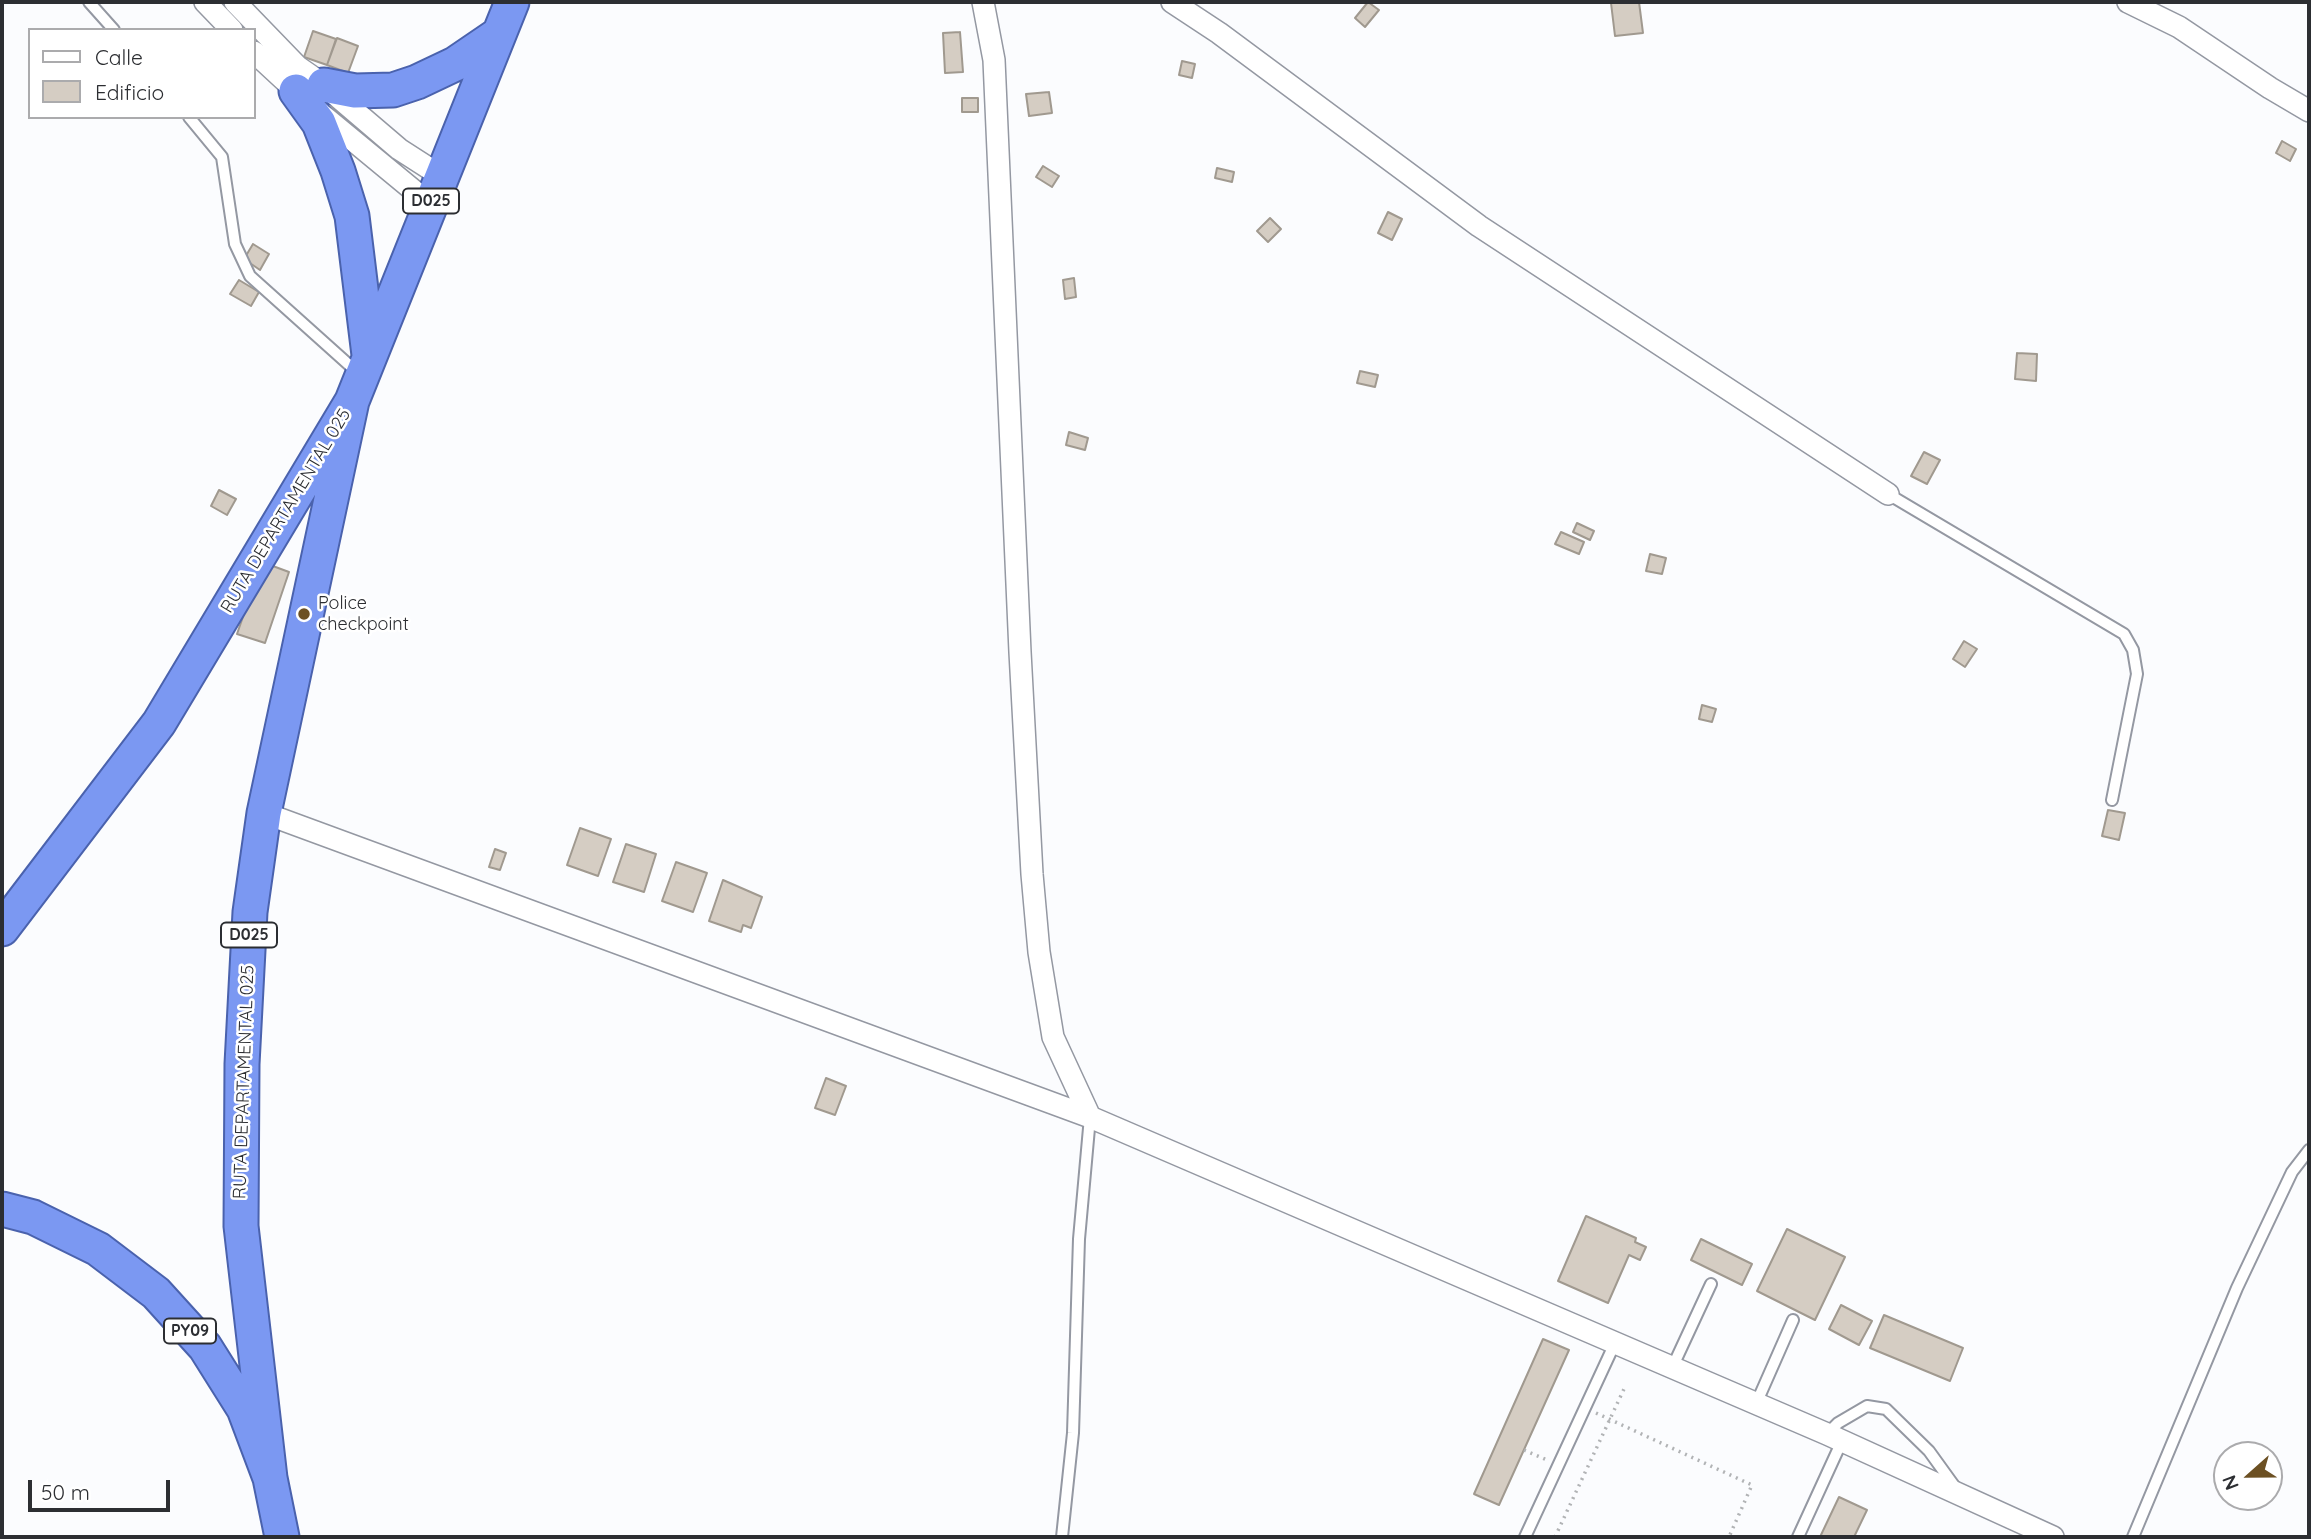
<!DOCTYPE html>
<html>
<head>
<meta charset="utf-8">
<style>
	body { margin:0 }
	#map { position:relative; width:2311px; height:1539px; overflow:hidden; background:#fbfcfe; font-family:Quicksand,sans-serif }
	canvas { display:block }
	.frame { position:absolute; inset:0; border:4px solid #2c2e32; pointer-events:none }
	.legend { position:absolute; left:28px; top:28px; width:228px; height:91px; box-sizing:border-box; background:#fff; border:2px solid #ababad; margin:0; padding:9px 12px; list-style:none; font-size:21px; color:#2c2e32 }
	.legend li { display:flex; align-items:center; gap:14px; height:35px }
	.legend b { width:35px; border:2px solid #ababad }
	.north { position:absolute; left:2213px; top:1441px; width:70px; height:70px; box-sizing:border-box; background:#fff; border:2px solid #ababad; border-radius:50%; rotate:249deg; font-size:19px; font-weight:700; line-height:28px; text-align:center; color:#2c2e32 }
	.north::after { content:''; display:block; margin:auto; width:24px; height:32px; background:#6c5023; clip-path:polygon(50% 0,100% 100%,50% 72%,0 100%) }
	.scale { position:absolute; left:28px; top:1480px; width:142px; height:32px; box-sizing:border-box; border:4px solid #2c2e32; border-top:0; padding-left:9px; font-size:21px; line-height:24px; white-space:nowrap; color:#2c2e32; -webkit-text-stroke:5px #fff; paint-order:stroke }
</style>
</head>
<body>
<div id="map">
<canvas width="2311" height="1539"></canvas>
<div class="frame"></div>
<ul class="legend">
<li><b style="height:9px;background:#fff"></b>Calle</li>
<li><b style="height:19px;background:#d5cdc3"></b>Edificio</li>
</ul>
<div class="north">N</div>
<div class="scale">50 m</div>
</div>
<script>
const ctx = document.querySelector('canvas').getContext('2d');
ctx.lineJoin = 'round';
function fill(path, color) { ctx.fillStyle = color; ctx.fill(path, 'evenodd'); }
const poly = rows => new Path2D(rows.map(r => 'M' + r).join(''));
function stroke(path, color, width, dash) { ctx.strokeStyle = color; ctx.lineWidth = width; ctx.lineCap = dash ? 'butt' : 'round'; ctx.setLineDash(dash || []); ctx.stroke(path); }
function drawText(font, color, halo, rows, align = 'center') {
  ctx.font = font + ' Quicksand,sans-serif'; ctx.lineWidth = 5; ctx.setLineDash([]); ctx.textBaseline = 'middle'; ctx.strokeStyle = halo; ctx.fillStyle = color; for (const [text, x, y, turn = 0] of rows) {
    ctx.save(); ctx.translate(x, y); ctx.rotate((+turn || 0) * Math.PI / 180); ctx.textAlign = isNaN(turn) ? turn : align; if (halo) ctx.strokeText(text, 0, 0); ctx.fillText(text, 0, 0); ctx.restore();
  }
}
const building = poly([
	[1368,2,1379,10,1365,27,1355,18,1368,2],
	[1639,2,1643,33,1615,36,1611,3,1639,2],
	[313,31,336,39,327,65,304,57,313,31],
	[960,32,963,72,945,73,943,33,960,32],
	[337,38,358,46,348,73,327,65,337,38],
	[1182,61,1195,64,1192,78,1179,75,1182,61],
	[1049,92,1052,113,1029,116,1026,94,1049,92],
	[962,98,978,98,978,112,962,112,962,98],
	[2282,141,2296,149,2290,161,2276,153,2282,141],
	[1043,166,1059,176,1052,187,1036,177,1043,166],
	[1217,168,1234,172,1232,182,1215,178,1217,168],
	[1388,212,1402,219,1392,240,1378,233,1388,212],
	[1270,218,1281,229,1268,242,1257,231,1270,218],
	[253,244,269,254,260,270,244,259,253,244],
	[1074,278,1076,297,1065,299,1063,280,1074,278],
	[239,280,259,292,251,306,230,294,239,280],
	[2017,353,2037,354,2036,381,2015,379,2017,353],
	[1360,371,1378,375,1375,387,1357,383,1360,371],
	[1069,432,1088,438,1085,450,1066,445,1069,432],
	[1924,452,1940,460,1927,484,1911,476,1924,452],
	[219,490,236,499,227,515,211,506,219,490],
	[1577,523,1594,531,1590,540,1573,532,1577,523],
	[1561,532,1584,542,1579,554,1555,544,1561,532],
	[1650,554,1666,558,1662,574,1646,571,1650,554],
	[262,562,289,572,265,643,237,634,262,562],
	[1964,641,1977,649,1965,667,1953,659,1964,641],
	[1702,705,1716,709,1712,722,1699,719,1702,705],
	[2108,810,2125,813,2119,840,2102,836,2108,810],
	[580,828,611,839,598,876,567,865,580,828],
	[626,844,656,854,644,892,613,882,626,844],
	[495,849,506,853,500,870,489,867,495,849],
	[676,862,707,873,693,912,662,901,676,862],
	[723,880,762,897,751,928,743,925,741,932,709,921,723,880],
	[826,1078,846,1086,835,1115,815,1108,826,1078],
	[1586,1216,1636,1238,1635,1242,1646,1247,1640,1260,1629,1255,1608,1303,1558,1281,1586,1216],
	[1787,1229,1845,1257,1815,1320,1757,1291,1787,1229],
	[1701,1239,1752,1264,1742,1285,1691,1260,1701,1239],
	[1841,1305,1872,1321,1859,1345,1829,1329,1841,1305],
	[1884,1315,1963,1348,1950,1381,1870,1348,1884,1315],
	[1543,1339,1569,1350,1499,1505,1474,1494,1543,1339],
	[1839,1497,1867,1510,1854,1537,1820,1537,1839,1497]
]);
fill(building, '#d5cdc3');
stroke(building, '#a0998f', 2);
const service = poly([
	[89,2,114,30],
	[189,117,222,157,235,244,250,276,357,372],
	[1888,494,2124,634,2133,650,2137,674,2112,800],
	[1672,1368,1711,1284],
	[1756,1404,1793,1320],
	[1827,1434,1838,1423,1867,1406,1886,1409,1929,1451,1955,1487],
	[1062,1537,1073,1433,1079,1239,1090,1117],
	[1525,1537,1615,1343],
	[1798,1537,1842,1441],
	[2133,1537,2237,1288,2292,1172,2309,1150]
]);
const minor = poly([
	[205,2,232,30],
	[235,2,298,67,324,85,399,149,441,176],
	[983,2,994,60,1020,652,1032,874,1039,952,1053,1037,1090,1117],
	[1172,2,1219,33,1479,226,1888,494],
	[2128,2,2179,27,2270,88,2309,111],
	[254,52,321,114,430,204],
	[264,813,1090,1117,1827,1434,2053,1537]
]);
const trunk = poly([
	[324,85,355,91,393,90,417,82,455,64,499,34],
	[296,91,319,123,338,171,352,216,369,355],
	[2,929,159,723,352,401,512,2],
	[2,1209,33,1217,98,1249,156,1293,205,1347,244,1409,270,1478,282,1537],
	[270,1478,241,1226,242,1064,250,912,264,813,352,401]
]);
stroke(service, '#9498a2', 14);
stroke(minor, '#9498a2', 24);
stroke(trunk, '#4a62ad', 37);
stroke(poly([
	[1596,1413,1752,1485,1729,1537],
	[1524,1450,1547,1460],
	[1555,1537,1624,1389]
]), '#b1b3b5', 3.5, [2, 5]);
stroke(service, '#fff', 10);
stroke(minor, '#fff', 21);
stroke(trunk, '#7b98f2', 33);
for (const [x, y, r, color] of [
	[304,614,7,"#6c5023"]
]) { const dot = new Path2D(); dot.arc(x, y, r, 0, 2 * Math.PI); ctx.fillStyle = color; ctx.fill(dot); stroke(dot, '#fff', 2.5); }
for (const [x, y, w] of [
	[431,201,56],
	[249,935,56],
	[190,1331,52]
]) { const box = new Path2D(); box.roundRect(x - w / 2, y - 12.5, w, 25, 5); ctx.fillStyle = '#fff'; ctx.fill(box); stroke(box, '#2c2e32', 2); }
drawText('bold 16px', '#2c2e32', null, [
	["D025",431,201],
	["D025",249,935],
	["PY09",190,1331]
]);
drawText('18px', '#2c2e32', '#fff', [
	["RUTA DEPARTAMENTAL 025",286,511,-59],
	["RUTA DEPARTAMENTAL 025",244,1082,-88]
]);
drawText('18px', '#2c2e32', '#fff', [
	["Police",318,604],
	["checkpoint",318,625]
], 'left');
</script>
</body>
</html>
